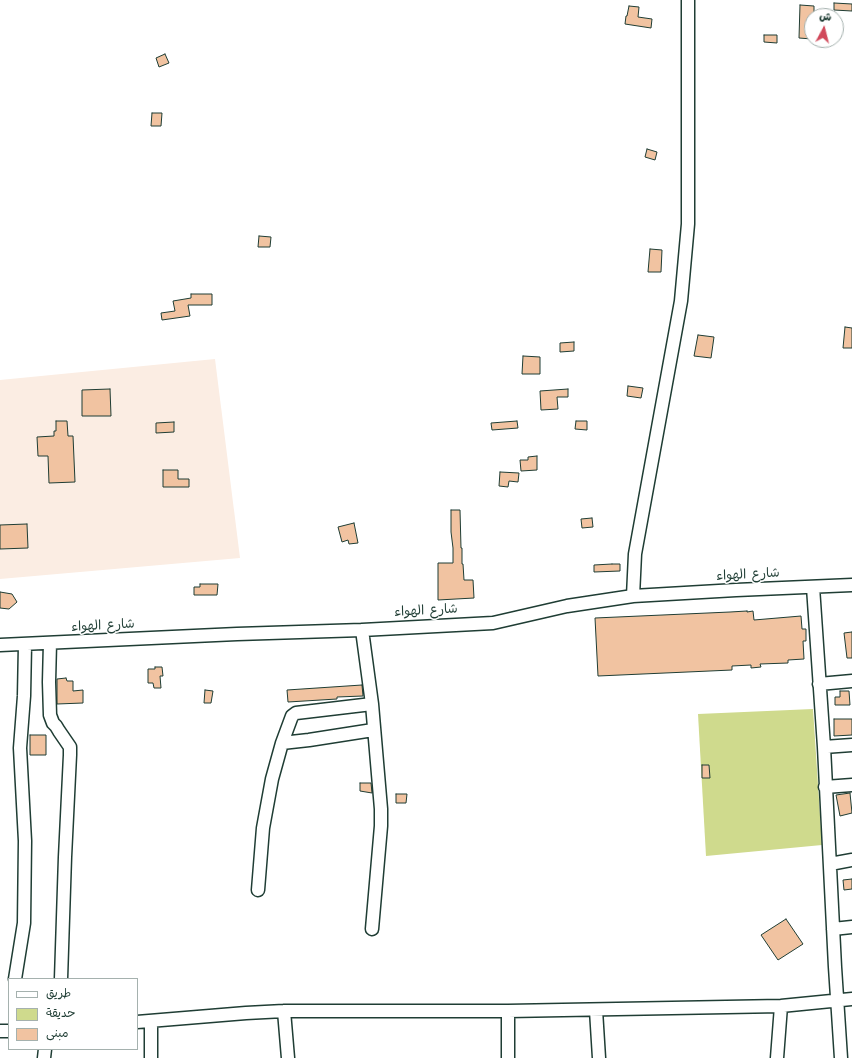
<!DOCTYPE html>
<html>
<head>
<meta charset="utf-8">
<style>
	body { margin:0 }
	#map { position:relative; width:852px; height:1058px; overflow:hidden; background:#fff; font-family:Kalam,"Playpen Sans Arabic",sans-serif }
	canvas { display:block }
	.legend { position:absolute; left:8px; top:978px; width:130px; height:72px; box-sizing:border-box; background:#fff; border:1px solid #a5b1ae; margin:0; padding:5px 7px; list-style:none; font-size:12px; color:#1f3d34 }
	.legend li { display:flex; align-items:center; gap:8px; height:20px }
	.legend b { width:20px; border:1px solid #a5b1ae }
	.north { position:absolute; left:804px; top:8px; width:40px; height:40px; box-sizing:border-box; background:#fff; border:1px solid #a5b1ae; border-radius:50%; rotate:7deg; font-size:11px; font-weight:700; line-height:16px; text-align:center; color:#1f3d34 }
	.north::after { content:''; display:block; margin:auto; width:14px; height:18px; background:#d1495b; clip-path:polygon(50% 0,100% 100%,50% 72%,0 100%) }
</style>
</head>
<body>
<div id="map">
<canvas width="852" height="1058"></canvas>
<ul class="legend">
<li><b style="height:5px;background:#fff"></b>طريق</li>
<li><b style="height:11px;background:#cfda8d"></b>حديقة</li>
<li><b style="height:11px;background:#f1c3a1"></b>مبنى</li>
</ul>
<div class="north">ش</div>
</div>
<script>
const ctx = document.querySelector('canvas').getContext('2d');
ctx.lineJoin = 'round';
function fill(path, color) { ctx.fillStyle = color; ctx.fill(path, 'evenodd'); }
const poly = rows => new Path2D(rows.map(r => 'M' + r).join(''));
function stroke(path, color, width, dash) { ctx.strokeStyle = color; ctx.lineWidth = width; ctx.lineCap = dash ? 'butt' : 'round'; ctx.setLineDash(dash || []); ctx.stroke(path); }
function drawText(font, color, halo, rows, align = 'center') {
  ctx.font = font + ' Kalam,"Playpen Sans Arabic",sans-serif'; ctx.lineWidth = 3; ctx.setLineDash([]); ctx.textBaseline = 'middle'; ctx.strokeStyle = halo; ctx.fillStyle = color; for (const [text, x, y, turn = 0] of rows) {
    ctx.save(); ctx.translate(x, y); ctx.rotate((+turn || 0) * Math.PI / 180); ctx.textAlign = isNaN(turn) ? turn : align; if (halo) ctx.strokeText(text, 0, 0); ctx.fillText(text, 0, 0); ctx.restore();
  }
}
fill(poly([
	[215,359,240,558,0,579,0,380]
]), '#fbede3');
fill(poly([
	[813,709,822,845,706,856,698,714]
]), '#cfda8d');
const building = poly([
	[834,3,852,4,852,11,834,10,834,3],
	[800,5,814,6,814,16,812,16,812,39,799,38,800,5],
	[629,6,639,7,638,17,652,19,651,28,625,24,626,16,627,16,629,6],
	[764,35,777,35,777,43,764,42,764,35],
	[165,54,169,63,159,67,156,58,165,54],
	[152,113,162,113,161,126,151,126,152,113],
	[647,149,657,152,655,160,645,157,647,149],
	[259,236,271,237,270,247,258,247,259,236],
	[650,249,662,250,661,272,648,272,650,249],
	[191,294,212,294,212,305,188,305,190,316,162,320,161,313,175,311,173,301,191,298,191,294],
	[845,327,852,328,852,348,843,348,845,327],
	[698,335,714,337,711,358,694,356,698,335],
	[574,342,574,351,560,352,560,343,574,342],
	[523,356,540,357,540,374,522,374,523,356],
	[628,386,643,388,641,398,627,396,628,386],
	[110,389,111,416,82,416,82,390,110,389],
	[568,389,568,397,557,397,558,409,541,410,540,391,568,389],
	[56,421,67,421,68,436,73,436,75,482,49,483,48,456,38,456,37,437,54,436,54,431,56,431,56,421],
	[517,421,518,428,492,430,491,423,517,421],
	[576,421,587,421,587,430,575,429,576,421],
	[174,422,174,432,156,433,156,423,174,422],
	[537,456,537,470,521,471,520,460,528,460,528,457,537,456],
	[163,470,178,470,178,479,189,479,189,487,163,487,163,470],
	[500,472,519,473,518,482,509,481,508,487,499,486,500,472],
	[451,510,460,510,461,548,462,548,462,564,463,564,464,580,473,580,474,598,438,600,438,563,453,563,453,548,451,532,451,510],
	[592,518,593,527,582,528,581,519,592,518],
	[354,523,358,543,349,544,348,540,342,542,338,527,354,523],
	[27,524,28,548,0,549,0,525,27,524],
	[612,564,620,564,620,571,594,572,594,565,612,564],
	[200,584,218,584,217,595,194,595,194,587,200,587,200,584],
	[0,592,12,594,17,602,9,609,0,608,0,592],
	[747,611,747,612,753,611,754,620,801,616,802,629,806,629,806,641,803,641,804,659,788,660,788,663,760,664,761,667,751,668,751,665,732,666,732,670,598,676,595,618,730,612,747,611],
	[852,632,852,658,847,658,844,633,852,632],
	[155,667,162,667,163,676,160,676,161,688,154,688,153,683,148,683,148,669,155,669,155,667],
	[66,678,67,681,73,681,73,691,83,690,83,703,57,704,57,679,66,678],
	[362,685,363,696,337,697,337,699,288,702,287,690,362,685],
	[205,690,213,691,211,703,204,703,205,690],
	[840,691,849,691,850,705,835,705,835,697,840,697,840,691],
	[834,719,852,719,852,735,834,736,834,719],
	[30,735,46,735,46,755,30,755,30,735],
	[702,765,709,765,710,778,702,778,702,765],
	[360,783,371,783,372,793,360,791,360,783],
	[850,793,852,813,840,816,836,795,850,793],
	[396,794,407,794,406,803,396,803,396,794],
	[852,879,852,889,844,890,843,880,852,879],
	[786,919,803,944,778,960,761,935,786,919]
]);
fill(building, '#f1c3a1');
stroke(building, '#1f3d34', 1);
const minor = poly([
	[813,587,824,747,835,967,841,1058],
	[633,596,635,554,681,301,688,224,688,0],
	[362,630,372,704,381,809,381,826,372,929],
	[50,643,49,682,50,715,53,723,56,726,59,731,70,747,70,755,65,857,61,979],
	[0,645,237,634,362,630,493,623,567,606,633,596,736,590,852,585],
	[819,684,852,681],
	[282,743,309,740,373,730],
	[824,747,852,745],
	[825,787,852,785],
	[830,864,852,860],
	[258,890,263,828,272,779,282,743,292,716,296,713,372,704],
	[833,929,852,927],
	[15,979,24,923,25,841,20,748,24,696,25,645],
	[596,1010,599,1058],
	[284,1011,288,1058],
	[508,1011,508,1058],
	[137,1022,246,1013,284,1011,508,1011,781,1006,852,999],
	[0,1031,9,1031],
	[44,1058,45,1049],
	[151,1058,151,1021],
	[777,1058,781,1006]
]);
stroke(minor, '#1f3d34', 15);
stroke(minor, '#fff', 12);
drawText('13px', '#1f3d34', '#fff', [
	["شارع الهواء",748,576,-3],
	["شارع الهواء",426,612,-3],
	["شارع الهواء",103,627,-3]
]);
</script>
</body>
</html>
